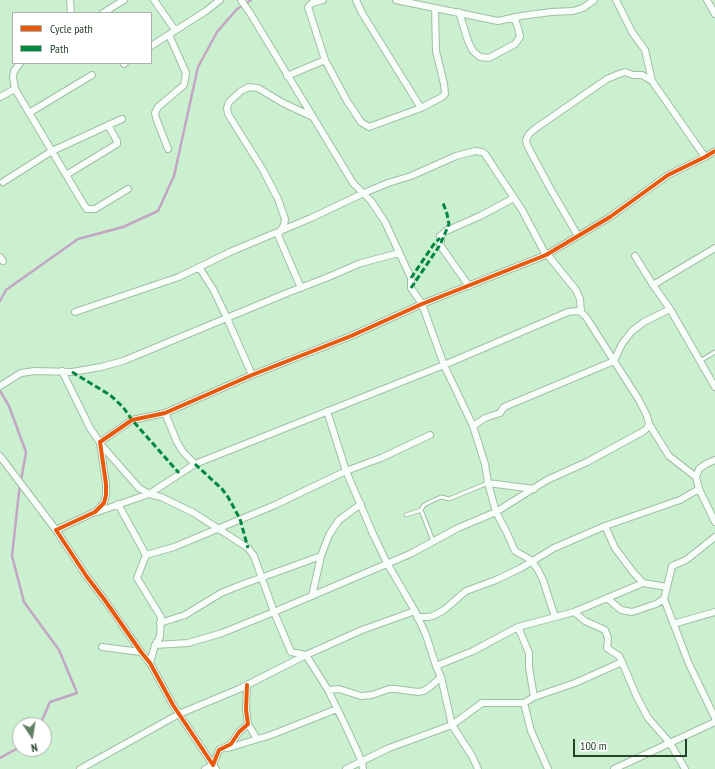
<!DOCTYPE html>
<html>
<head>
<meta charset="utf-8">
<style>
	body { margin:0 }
	#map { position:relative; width:715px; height:769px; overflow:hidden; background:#cbf0cf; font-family:"PT Sans Narrow",sans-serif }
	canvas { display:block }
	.legend { position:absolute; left:12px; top:12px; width:140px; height:52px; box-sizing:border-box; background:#fff; border:1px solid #a9b3aa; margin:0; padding:5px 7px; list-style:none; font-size:12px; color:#27422a }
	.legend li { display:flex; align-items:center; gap:8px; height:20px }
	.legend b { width:20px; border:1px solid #a9b3aa }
	.north { position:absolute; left:12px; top:717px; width:40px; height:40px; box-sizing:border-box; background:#fff; border:1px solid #a9b3aa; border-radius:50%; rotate:168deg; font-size:11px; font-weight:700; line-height:16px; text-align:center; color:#27422a }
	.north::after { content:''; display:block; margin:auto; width:14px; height:18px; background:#607f64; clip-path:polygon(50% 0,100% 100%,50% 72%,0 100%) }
	.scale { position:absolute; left:573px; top:739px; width:114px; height:18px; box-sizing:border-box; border:2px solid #27422a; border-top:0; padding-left:5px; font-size:12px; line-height:14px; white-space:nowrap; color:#27422a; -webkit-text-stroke:3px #fff; paint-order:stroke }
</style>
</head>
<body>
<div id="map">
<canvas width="715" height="769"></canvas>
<ul class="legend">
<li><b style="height:5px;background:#e8590c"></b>Cycle path</li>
<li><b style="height:5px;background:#00873e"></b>Path</li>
</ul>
<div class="north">N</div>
<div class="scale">100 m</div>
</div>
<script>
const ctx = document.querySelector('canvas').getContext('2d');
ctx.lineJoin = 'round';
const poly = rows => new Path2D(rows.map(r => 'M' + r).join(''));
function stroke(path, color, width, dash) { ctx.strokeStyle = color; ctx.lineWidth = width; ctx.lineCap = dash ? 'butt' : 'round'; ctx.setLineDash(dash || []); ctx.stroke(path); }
stroke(poly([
	[0,301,6,290,78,239,123,227,158,211,174,176,198,67,217,32,237,9,251,0],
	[0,391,9,406,26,452,19,492,12,556,24,602,59,650,77,693,50,702,40,725],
	[0,758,20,747]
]), '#c3a5c4', 2.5);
const service = poly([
	[700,361,715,352],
	[421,510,433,541],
	[406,515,421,510,424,505,432,501,441,497,449,499,488,483]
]);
const minor = poly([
	[70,0,71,13],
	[154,0,175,30],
	[241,0,250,13,353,183,371,201,385,222,411,278,411,288,422,304,444,365,473,426,485,464,488,483,496,512,507,533,515,551,531,560,538,570,543,580,555,617],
	[323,0,312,3,308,7,325,60,347,101,361,122,369,127,421,108,442,97,445,94,444,84,436,51,435,8],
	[356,0,362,13,421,108],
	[396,0,498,21,521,16,551,12,573,11,583,8,594,0],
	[616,0,632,32,645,50,652,81],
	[707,0,715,14],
	[459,12,468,41,473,51,480,57,489,58,515,44,520,37,518,28,514,17],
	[103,13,124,0],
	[151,46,206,11,220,0],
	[20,63,14,71,13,77,15,89,84,205,87,209,95,209,128,189],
	[124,64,125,63],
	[287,76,325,60],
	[0,97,15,89],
	[29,113,92,75],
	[168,149,156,118,155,113,158,107,184,85,186,73,169,35],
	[66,175,117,144,117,141,108,125],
	[3,182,52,151,122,119],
	[578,236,550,188,527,145,526,140,529,134,536,128,607,79,619,74,625,72,633,75,642,75,652,81,705,157],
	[547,254,576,290,580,299,581,312],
	[635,256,653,285,670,309,715,387],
	[0,257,3,261],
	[199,267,213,289,227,318,252,375],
	[653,285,715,248],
	[469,286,440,245,441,242,440,236,446,231,480,216,514,198],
	[301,288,278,235,284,225,285,219,278,199,263,170,228,114,227,108,229,102,241,91,249,87,258,88,283,103,311,116],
	[75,312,179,277,230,252,311,218,364,193,388,183,411,176,456,156,475,151,482,152,485,154,522,210,546,255],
	[62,371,90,428,103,447,139,488,149,494,195,464],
	[0,386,21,373,35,371,72,372,101,367,123,361,287,293,326,278,361,263,399,253],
	[327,411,346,471,373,534,387,563,415,611,426,635,436,666,473,651,518,627,574,612,643,583,667,587,672,566,686,560,715,537],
	[165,413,177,442,183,452,195,464,444,365,568,312,576,311,581,312,586,317,639,400,647,416,649,424,669,456,696,477],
	[473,426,485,418,500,413,504,407,614,361,622,344,632,331,644,322,670,309],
	[0,456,56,530],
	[715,460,706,464,699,469,696,477,699,489,715,522],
	[488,483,534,489],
	[118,504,146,555,137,578,161,617,160,637,155,645],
	[97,512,149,494,161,497,194,513,248,548,254,556,274,612,291,652,306,655,328,690,339,689,361,696,372,695,389,689,395,689,418,692,424,691,431,686,441,677],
	[605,526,615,548,633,572,643,583],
	[146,555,174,547,275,505,346,471,381,458,430,435],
	[667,587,664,599,689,664,715,718],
	[312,596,321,556,329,535,339,520,361,504],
	[607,598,621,610,632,612,656,604,664,599],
	[417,617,428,617,433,616,444,610,466,591,496,580,521,568,554,548,605,526,680,500,699,489],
	[160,623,185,615,221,593,241,585,321,556],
	[673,624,715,612],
	[102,647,141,652],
	[622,662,636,695,648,718,670,743,685,769],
	[150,663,155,645,188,643,222,633,274,612,410,554,458,528,496,512,547,480,587,462,644,431,647,428,649,424],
	[436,666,441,677,452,725,472,756,478,769],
	[247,685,246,710,248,724,239,732,231,744,219,750,213,765,173,705,150,663,141,652,104,599,87,577,56,530,95,512,104,503,106,495,106,484,100,442,132,420,165,413,252,375,351,336,422,304,546,255,610,217,668,175,705,157,715,151],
	[328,690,348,731,362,762,363,769],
	[534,697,575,683,622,662,619,656,607,648,608,638,605,630,585,621,574,612],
	[524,703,531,731,548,769],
	[248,724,257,739],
	[228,748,271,735,337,709],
	[80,769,179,714,239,689,306,655,362,630,415,611],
	[205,769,213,765,216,769],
	[346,769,389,748,452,725,482,703,524,703,534,697,529,667,529,653,518,627],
	[614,769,715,722]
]);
stroke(service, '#a2bea5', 5);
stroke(minor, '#a2bea5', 8);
stroke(service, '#f7fdf8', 3);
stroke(minor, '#f7fdf8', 6);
stroke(poly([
	[411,278,434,244,440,238],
	[411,288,440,245,449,224,447,214,443,203],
	[72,372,110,395,123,407,132,420,179,473],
	[195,464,222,489,228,497,240,519,248,548]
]), '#00873e', 3, [6, 3]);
stroke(poly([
	[247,685,246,710,248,724,239,732,231,744,219,750,213,765,173,705,150,663,141,652,104,599,87,577,56,530,95,512,104,503,106,495,106,484,100,442,132,420,165,413,252,375,351,336,422,304,546,255,610,217,668,175,705,157,715,151]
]), '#e8590c', 4);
</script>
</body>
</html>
